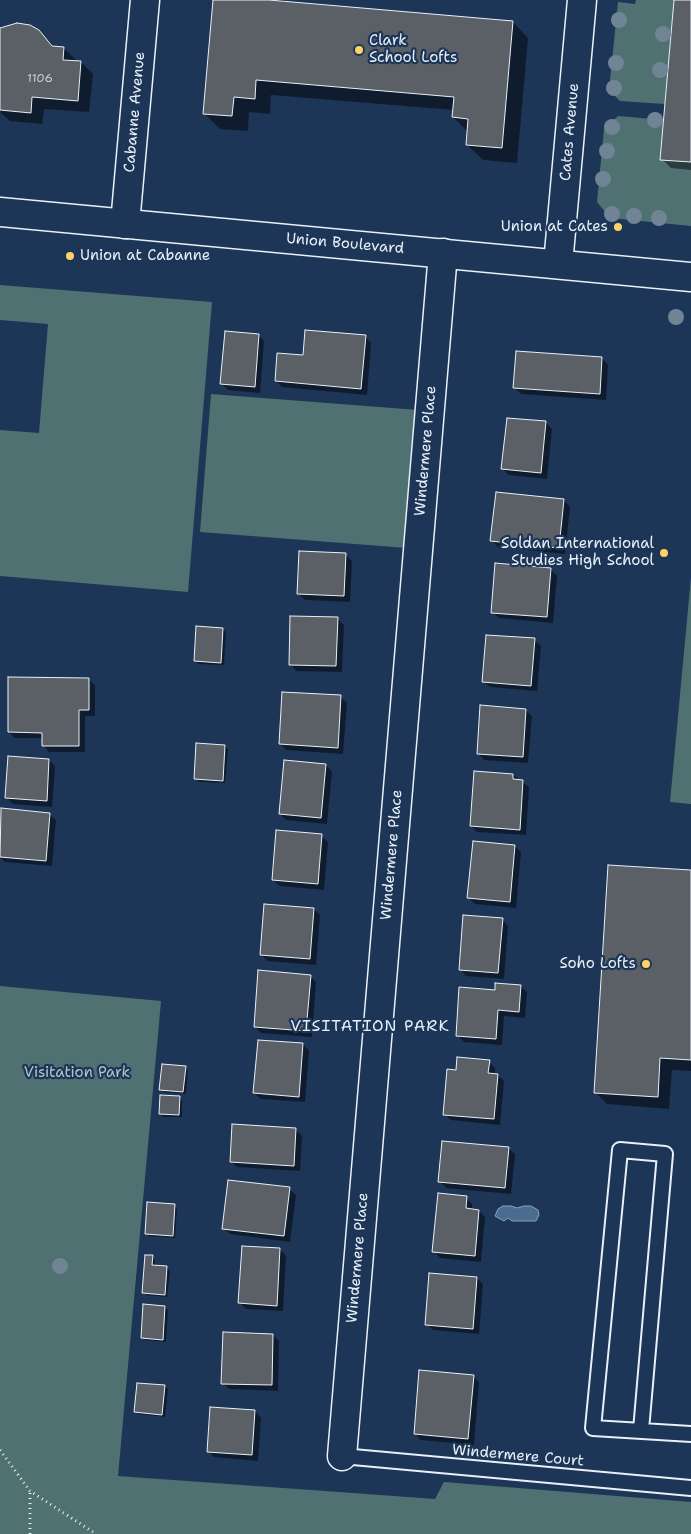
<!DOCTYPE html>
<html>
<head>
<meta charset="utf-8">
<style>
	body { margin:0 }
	canvas { display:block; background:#1d3557 }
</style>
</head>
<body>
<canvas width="691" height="1534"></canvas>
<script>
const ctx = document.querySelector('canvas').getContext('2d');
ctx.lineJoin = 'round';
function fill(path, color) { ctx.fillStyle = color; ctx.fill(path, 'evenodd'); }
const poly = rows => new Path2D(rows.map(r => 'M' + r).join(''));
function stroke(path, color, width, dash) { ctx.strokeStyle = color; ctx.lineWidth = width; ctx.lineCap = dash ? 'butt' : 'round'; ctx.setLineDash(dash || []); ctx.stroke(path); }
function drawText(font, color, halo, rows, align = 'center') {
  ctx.font = font + ' "Shantell Sans",sans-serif'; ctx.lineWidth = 4.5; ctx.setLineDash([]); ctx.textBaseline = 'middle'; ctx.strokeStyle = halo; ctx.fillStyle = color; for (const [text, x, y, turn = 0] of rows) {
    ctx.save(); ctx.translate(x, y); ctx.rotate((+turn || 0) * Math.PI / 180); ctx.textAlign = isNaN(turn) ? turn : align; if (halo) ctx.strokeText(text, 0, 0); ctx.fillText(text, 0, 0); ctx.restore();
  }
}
fill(poly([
	[636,0,674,0,665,104,620,101,609,90,618,2,635,4],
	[618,116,664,120,660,159,691,162,691,226,610,218,597,202,604,129],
	[0,285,212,302,188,592,0,576,0,430,39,433,48,324,0,320],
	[211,394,418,410,407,548,200,532],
	[691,577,691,804,670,802],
	[0,986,161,1001,118,1476,435,1499,444,1482,691,1502,691,1534,0,1534]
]), '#507171');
const water = poly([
	[503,1206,511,1206,517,1208,524,1206,531,1206,538,1210,539,1215,536,1221,512,1221,508,1218,504,1221,495,1216,498,1209,503,1206]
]);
fill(water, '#496c90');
stroke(water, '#89a1ba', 1);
fill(poly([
	[214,0,285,0,285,3,513,22,528,38,517,163,483,160,467,145,468,132,453,117,454,110,271,95,270,114,249,112,248,131,220,129,204,113],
	[675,0,691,0,691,170,671,168,662,159],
	[0,30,39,31,54,47,64,48,76,60,75,62,81,62,93,74,89,112,44,109,42,124,10,121,0,112],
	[258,335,264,341,260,393,228,390,222,384],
	[365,336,371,343,367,395,282,387,276,381,304,357],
	[602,358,608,365,606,400,521,394,515,388],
	[546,423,552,429,547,479,509,475,502,469],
	[564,500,570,507,565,554,498,547,492,540],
	[346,555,352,561,350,602,305,600,298,593],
	[550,569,557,576,553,623,499,618,492,612],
	[338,619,344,625,342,672,296,671,290,664],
	[223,629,226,632,224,665,198,664,195,661],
	[534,640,541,646,537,691,490,687,483,681],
	[88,679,95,685,95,716,85,716,85,752,49,752,43,745,43,738,15,738,9,732],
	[340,697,347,703,343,754,286,750,280,744],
	[525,710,532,716,528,763,484,760,478,753],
	[225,746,228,749,225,783,199,782,196,779],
	[49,760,55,766,52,807,13,804,7,798],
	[326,765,332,772,327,824,286,820,280,814],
	[513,775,529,787,526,835,477,832,471,826],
	[2,810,49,814,56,820,52,866,5,862,0,858],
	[321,836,328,842,324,890,280,886,273,880],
	[515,846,521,852,516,908,475,904,469,898],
	[691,871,691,1071,672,1070,669,1109,607,1104,595,1092],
	[314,909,320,915,316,965,267,961,261,954],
	[502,919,508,926,504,979,466,976,460,969],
	[310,976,316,982,312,1037,261,1033,255,1027],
	[521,986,527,992,525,1018,504,1016,502,1045,464,1042,457,1035,496,991],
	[259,1041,303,1044,309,1051,305,1102,261,1099,254,1093],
	[489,1062,495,1068,495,1075,498,1075,504,1081,500,1125,451,1120,444,1114,457,1071],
	[185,1068,188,1070,186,1094,164,1092,161,1089],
	[179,1097,182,1100,182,1117,163,1117,160,1114],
	[296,1130,302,1136,300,1171,237,1167,231,1161],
	[508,1148,515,1154,511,1194,446,1188,440,1181],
	[289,1189,296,1195,290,1242,230,1234,224,1228],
	[466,1198,472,1204,472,1210,479,1211,485,1217,481,1262,440,1258,434,1251],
	[174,1205,177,1208,175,1238,149,1236,146,1233],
	[280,1249,286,1256,283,1311,246,1309,240,1303],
	[153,1257,155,1260,155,1267,167,1268,170,1271,167,1297,146,1295,143,1292],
	[477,1278,483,1284,479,1334,433,1330,427,1324],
	[165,1307,168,1310,166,1342,145,1340,143,1338],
	[273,1335,279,1341,278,1391,229,1389,223,1383],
	[473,1376,479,1382,474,1445,421,1440,415,1434],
	[165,1386,168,1389,165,1417,138,1414,136,1412],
	[255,1411,261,1418,258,1461,214,1457,208,1451]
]), '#0007');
const building = poly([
	[213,0,269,0,513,21,502,148,466,145,468,119,452,117,454,97,256,80,255,99,234,97,232,116,203,114,213,0],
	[674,0,691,0,691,162,660,160,674,0],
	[17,23,30,25,39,30,52,46,64,47,63,60,81,61,78,101,32,97,31,113,0,110,0,28,17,23],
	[305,330,366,335,361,389,275,381,277,353,303,355,305,330],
	[225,331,259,334,255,387,220,384,225,331],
	[516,351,602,357,600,394,513,388,516,351],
	[507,418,546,421,541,473,501,469,507,418],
	[496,492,564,499,559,548,490,541,496,492],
	[299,551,346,553,344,596,297,594,299,551],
	[495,563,551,568,547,617,491,613,495,563],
	[290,616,338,617,336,666,289,665,290,616],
	[196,626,223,628,221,663,194,661,196,626],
	[486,635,535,638,531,686,482,682,486,635],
	[8,677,89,678,89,710,79,710,79,746,42,746,42,733,8,732,8,677],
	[282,692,341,695,338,748,279,744,282,692],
	[480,705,526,709,523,757,477,754,480,705],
	[196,743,225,745,223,781,194,779,196,743],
	[8,756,49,759,47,801,5,798,8,756],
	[284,760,326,764,321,818,279,814,284,760],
	[474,771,513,774,513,779,523,780,520,830,470,826,474,771],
	[1,808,50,813,46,861,0,857,1,808],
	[276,830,322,834,318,884,272,880,276,830],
	[473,841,515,845,510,902,467,898,473,841],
	[608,865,691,870,691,1060,660,1058,658,1097,594,1093,608,865],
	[264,904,314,908,310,959,260,955,264,904],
	[463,915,503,918,498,973,459,970,463,915],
	[258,970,311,975,306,1031,254,1027,258,970],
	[495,983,521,985,519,1012,498,1010,496,1039,456,1036,459,987,495,990,495,983],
	[258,1040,303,1043,299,1097,253,1093,258,1040],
	[457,1057,490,1060,488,1073,498,1074,494,1119,443,1115,447,1069,456,1070,457,1057],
	[162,1064,186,1066,183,1092,159,1090,162,1064],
	[160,1095,180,1096,179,1115,159,1114,160,1095],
	[232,1124,296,1128,294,1166,230,1162,232,1124],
	[442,1141,509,1147,505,1188,438,1182,442,1141],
	[228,1180,290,1187,284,1236,222,1229,228,1180],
	[438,1193,467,1196,466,1208,479,1210,475,1256,432,1252,438,1193],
	[147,1202,175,1204,173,1236,145,1234,147,1202],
	[242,1246,280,1248,277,1306,238,1303,242,1246],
	[145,1255,153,1255,152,1265,167,1266,165,1295,142,1293,145,1255],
	[429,1273,477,1277,473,1329,425,1325,429,1273],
	[143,1304,165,1306,163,1340,141,1338,143,1304],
	[223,1332,273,1334,272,1385,221,1384,223,1332],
	[419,1370,474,1375,468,1439,414,1434,419,1370],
	[137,1383,165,1385,162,1415,134,1412,137,1383],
	[210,1407,255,1410,252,1455,207,1452,210,1407]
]);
fill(building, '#5a6066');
stroke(building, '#e8f1f8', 1);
const service = poly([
	[641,1430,665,1154,620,1150,593,1428,691,1434],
	[342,1456,691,1488]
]);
const minor = poly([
	[125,224,145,0],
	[558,264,582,0],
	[342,1456,443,253]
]);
const secondary = poly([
	[0,212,691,277]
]);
stroke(service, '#e8f1f8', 18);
stroke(minor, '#e8f1f8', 31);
stroke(secondary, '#e8f1f8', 31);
stroke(poly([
	[0,1450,30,1491,96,1534],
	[30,1534,30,1491]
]), '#e8f1f8', 3, [1, 4]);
stroke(service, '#1d3557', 14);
stroke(minor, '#1d3557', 28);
stroke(secondary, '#1d3557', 28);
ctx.fillStyle = '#708496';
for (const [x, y] of [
	[619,20],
	[663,34],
	[616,63],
	[660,70],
	[614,88],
	[655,120],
	[612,127],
	[607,151],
	[603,179],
	[612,214],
	[634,216],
	[659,218],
	[676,317],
	[60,1266]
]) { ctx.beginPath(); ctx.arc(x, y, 8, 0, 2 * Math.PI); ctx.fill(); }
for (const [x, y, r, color] of [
	[359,50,5,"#ffd166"],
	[618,227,5,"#ffd166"],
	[70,256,5,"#ffd166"],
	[664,553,5,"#ffd166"],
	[646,964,5,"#ffd166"]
]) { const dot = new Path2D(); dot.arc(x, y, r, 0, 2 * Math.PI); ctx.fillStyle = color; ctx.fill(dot); stroke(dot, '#1d3557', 2); }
drawText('12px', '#c4cdd4', null, [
	["1106",40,79]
]);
drawText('15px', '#e8f1f8', '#1d3557', [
	["Clark",369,41,"left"],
	["School Lofts",369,58,"left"],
	["Union at Cates",608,227],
	["Union at Cabanne",80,256,"left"],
	["Soldan International",654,544],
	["Studies High School",654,561],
	["Soho Lofts",636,964]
], 'right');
drawText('15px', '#e8f1f8', '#1d3557', [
	["Cabanne Avenue",135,112,-85],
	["Cates Avenue",570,132,-85],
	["Union Boulevard",345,244,5],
	["Windermere Place",426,451,-85],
	["Windermere Place",392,855,-85],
	["Windermere Place",358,1258,-85],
	["Windermere Court",518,1456,5]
]);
drawText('15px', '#b3c4c9', '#1d3557', [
	["Visitation Park",77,1073]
]);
ctx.letterSpacing = '1px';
drawText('16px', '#e8f1f8', '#1d3557', [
	["VISITATION PARK",370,1027]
]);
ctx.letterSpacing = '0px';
</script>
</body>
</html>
